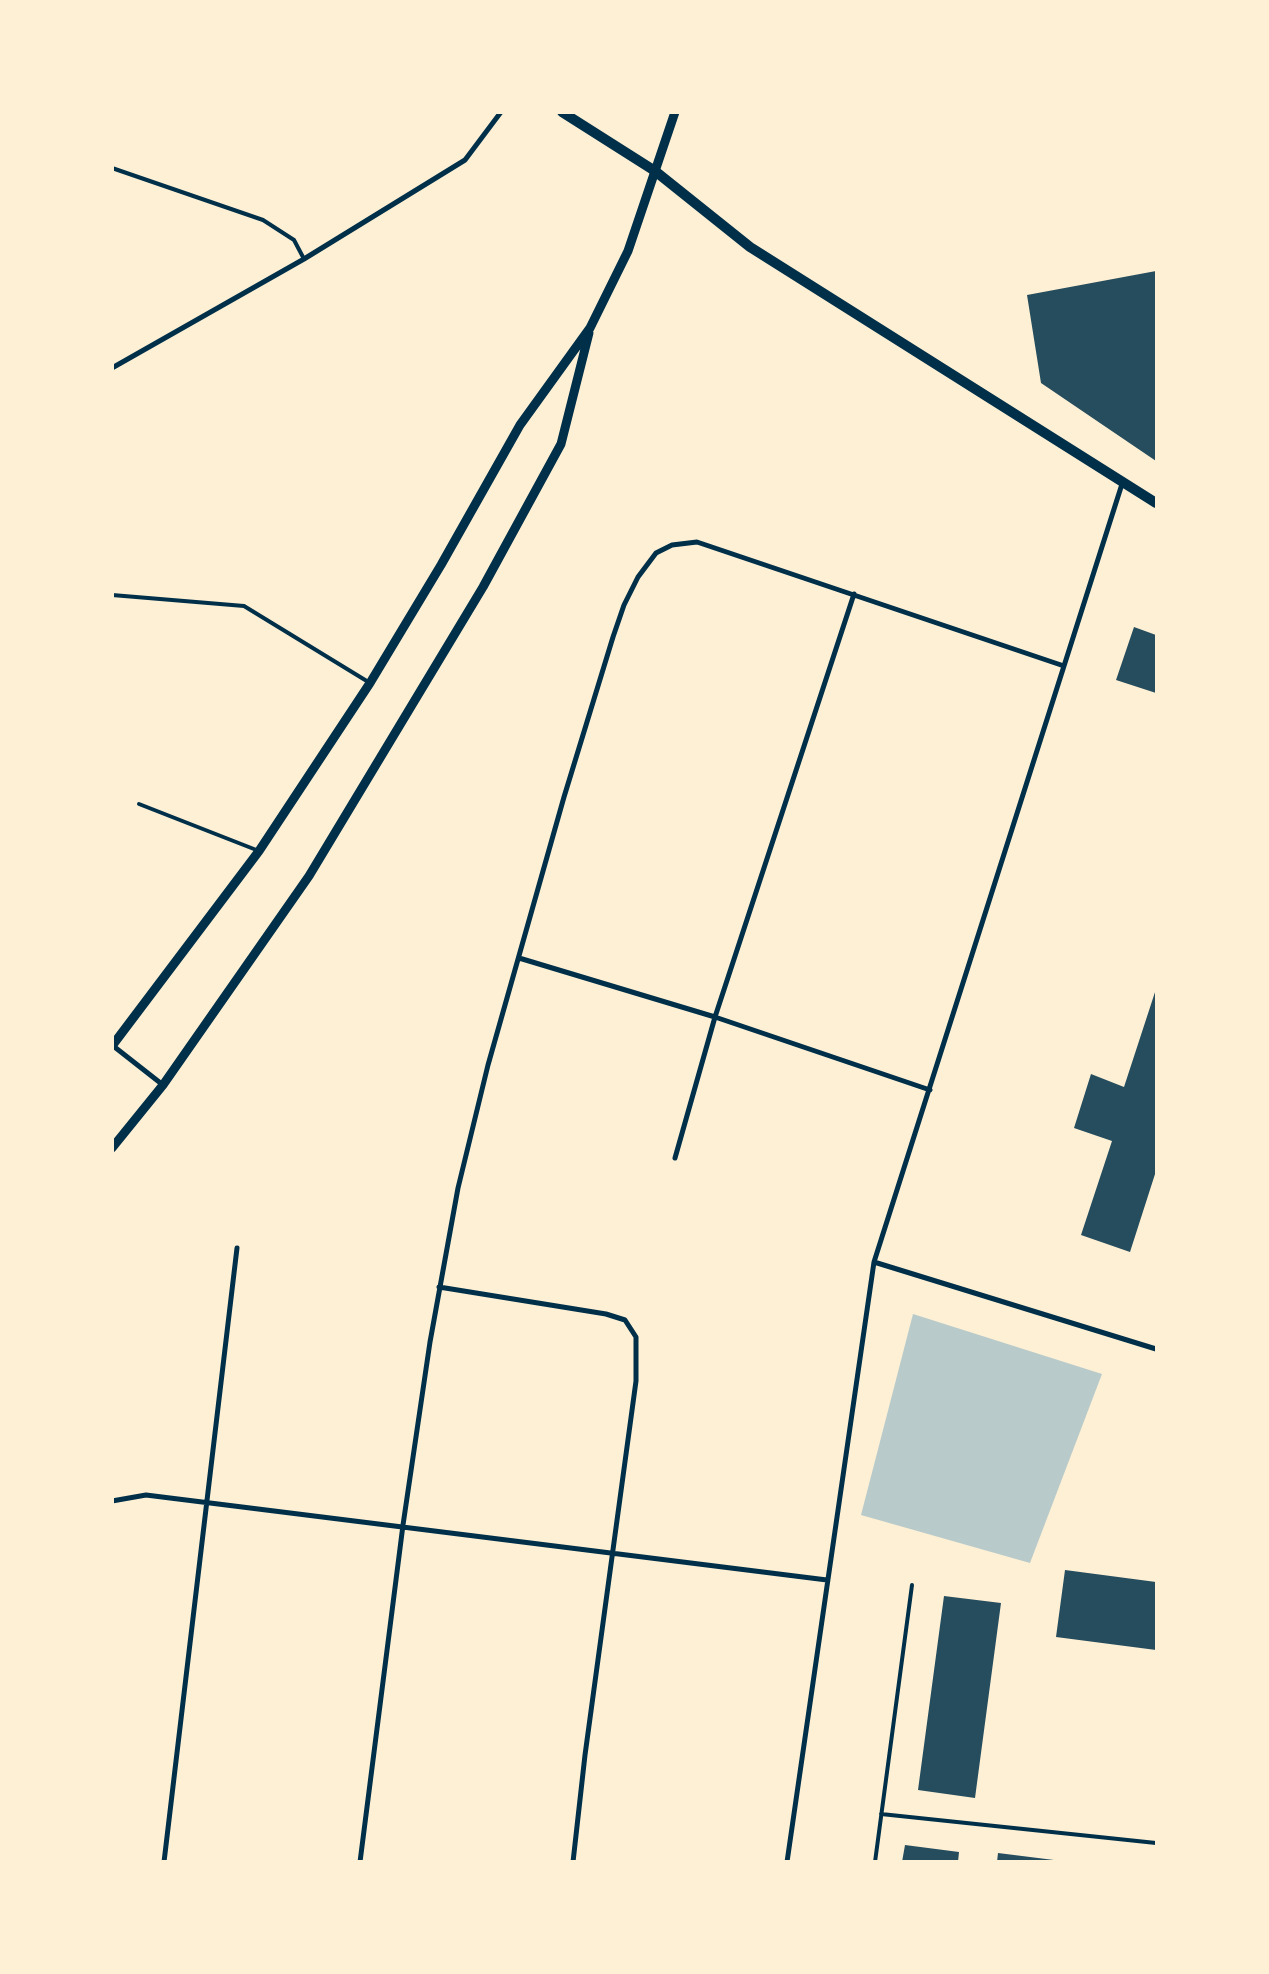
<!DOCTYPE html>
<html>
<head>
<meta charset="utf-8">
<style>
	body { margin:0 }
	#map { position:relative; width:1269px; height:1974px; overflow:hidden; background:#fdf0d5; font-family:"Playfair Display",serif }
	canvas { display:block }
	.frame { position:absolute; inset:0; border:114px solid #fdf0d5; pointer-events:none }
</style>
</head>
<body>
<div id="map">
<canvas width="1269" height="1974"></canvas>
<div class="frame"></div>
</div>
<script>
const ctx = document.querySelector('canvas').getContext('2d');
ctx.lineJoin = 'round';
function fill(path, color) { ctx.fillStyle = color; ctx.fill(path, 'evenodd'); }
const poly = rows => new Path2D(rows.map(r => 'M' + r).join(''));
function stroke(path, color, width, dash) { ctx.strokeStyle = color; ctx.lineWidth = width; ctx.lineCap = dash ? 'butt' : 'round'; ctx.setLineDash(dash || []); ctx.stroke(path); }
fill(poly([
	[913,1314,1102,1374,1030,1563,861,1515]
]), '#b9caca');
fill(poly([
	[1156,271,1156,461,1041,383,1027,295],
	[1134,627,1156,635,1156,693,1116,680],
	[1156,989,1156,1171,1130,1252,1081,1235,1112,1141,1074,1128,1091,1074,1124,1087],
	[1065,1570,1156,1582,1156,1650,1056,1637],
	[944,1596,1001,1603,975,1798,918,1790],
	[905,1845,959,1852,958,1862,902,1862],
	[998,1853,1054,1860,1054,1862,997,1862]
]), '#264d5e');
stroke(poly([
	[112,168,263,220,294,240,304,259],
	[112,595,244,606,370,683],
	[139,804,259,851],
	[881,1814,1156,1843],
	[875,1862,912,1585]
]), '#003049', 4);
stroke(poly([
	[112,368,304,259,465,160,501,112],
	[519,958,715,1017,930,1090],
	[112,1045,163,1085],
	[675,1158,715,1017,854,594],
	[874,1262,1156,1349],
	[439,1287,606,1314,625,1320,636,1337,636,1381,585,1755,573,1862],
	[112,1501,146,1495,827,1580],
	[164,1862,237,1248],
	[360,1862,403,1525,430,1342,458,1188,488,1065,564,797,613,637,624,605,638,577,656,553,672,545,697,542,1064,666],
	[787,1862,874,1262,1122,484]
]), '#003049', 5);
stroke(poly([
	[112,1046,259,851,370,683,441,565,520,425,590,328,628,251,675,112],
	[112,1148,163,1085,309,876,483,587,561,444,589,333]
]), '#003049', 9);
stroke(poly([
	[562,112,655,171,750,247,1156,503]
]), '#003049', 10);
</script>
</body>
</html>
